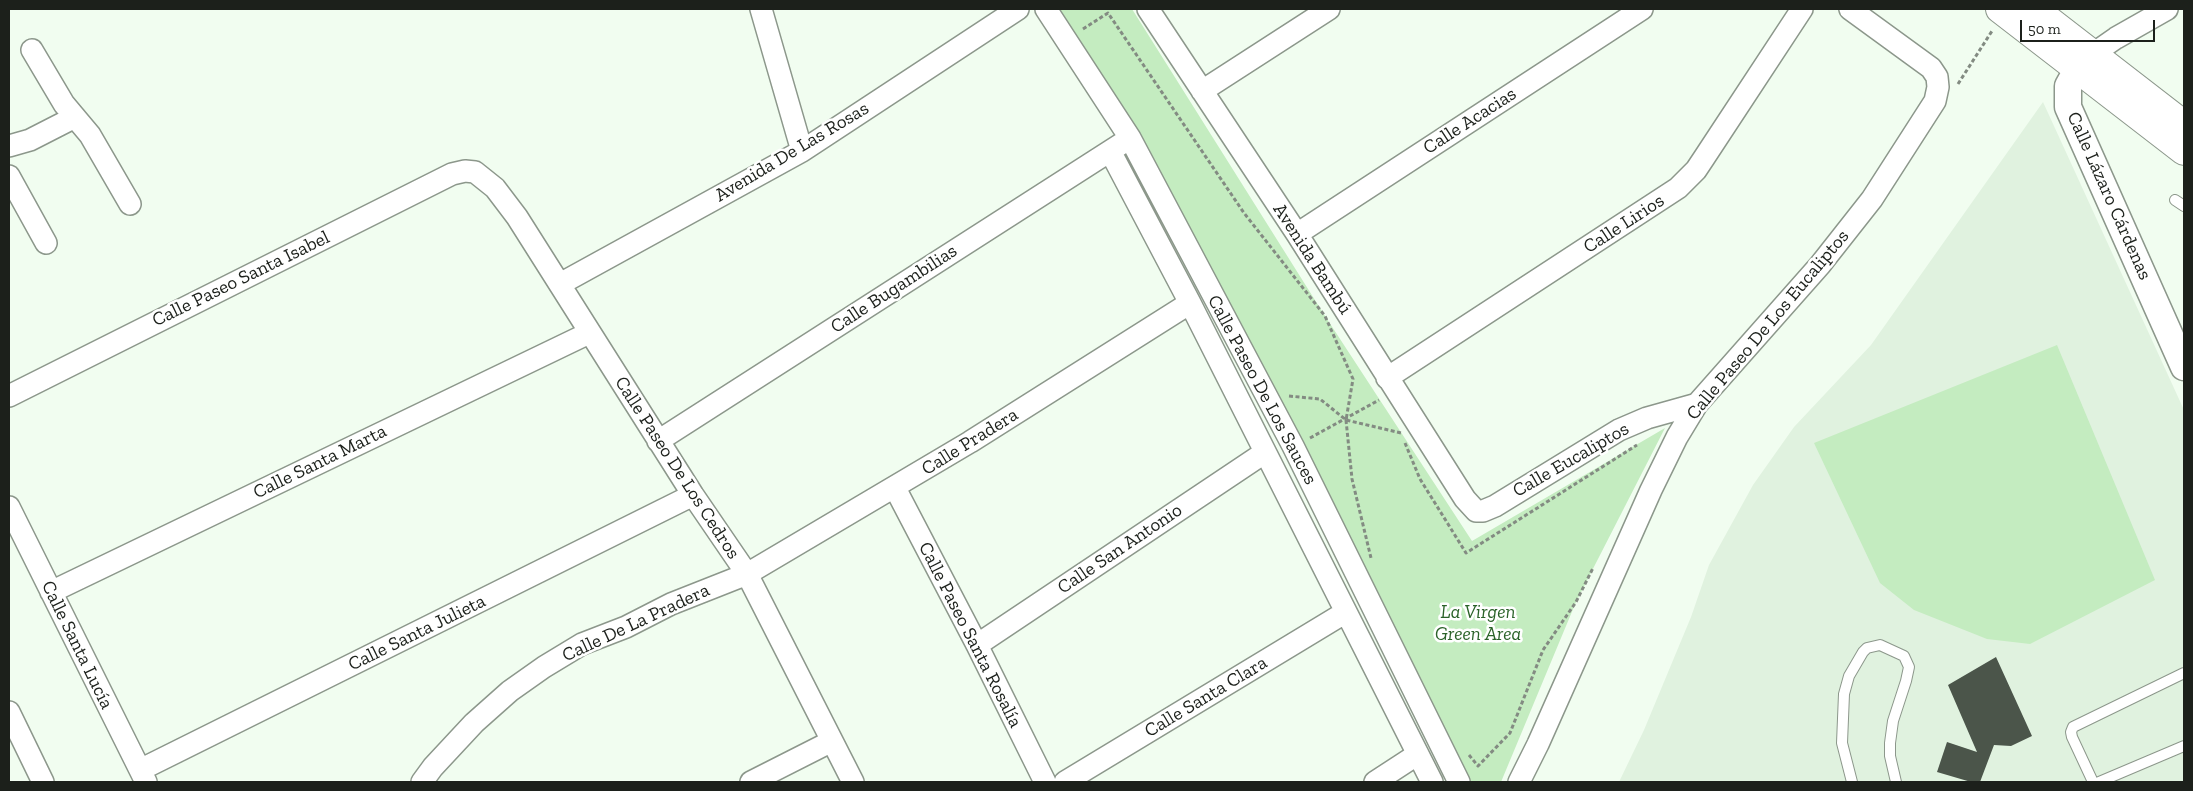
<!DOCTYPE html>
<html>
<head>
<meta charset="utf-8">
<style>
	body { margin:0 }
	#map { position:relative; width:2193px; height:791px; overflow:hidden; background:#f1fdf0; font-family:"Zilla Slab",serif }
	canvas { display:block }
	.frame { position:absolute; inset:0; border:10px solid #1c201b; pointer-events:none }
	.scale { position:absolute; left:2020px; top:20px; width:135px; height:22px; box-sizing:border-box; border:2px solid #1c201b; border-top:0; padding-left:6px; font-size:15px; line-height:18px; white-space:nowrap; color:#1c201b; -webkit-text-stroke:4px #fff; paint-order:stroke }
</style>
</head>
<body>
<div id="map">
<canvas width="2193" height="791"></canvas>
<div class="frame"></div>
<div class="scale">50 m</div>
</div>
<script>
const ctx = document.querySelector('canvas').getContext('2d');
ctx.lineJoin = 'round';
function fill(path, color) { ctx.fillStyle = color; ctx.fill(path, 'evenodd'); }
const poly = rows => new Path2D(rows.map(r => 'M' + r).join(''));
function stroke(path, color, width, dash) { ctx.strokeStyle = color; ctx.lineWidth = width; ctx.lineCap = dash ? 'butt' : 'round'; ctx.setLineDash(dash || []); ctx.stroke(path); }
function drawText(font, color, halo, rows, align = 'center') {
  ctx.font = font + ' "Zilla Slab",serif'; ctx.lineWidth = 5; ctx.setLineDash([]); ctx.textBaseline = 'middle'; ctx.strokeStyle = halo; ctx.fillStyle = color; for (const [text, x, y, turn = 0] of rows) {
    ctx.save(); ctx.translate(x, y); ctx.rotate((+turn || 0) * Math.PI / 180); ctx.textAlign = isNaN(turn) ? turn : align; if (halo) ctx.strokeText(text, 0, 0); ctx.fillText(text, 0, 0); ctx.restore();
  }
}
fill(poly([
	[2043,102,2184,410,2184,782,1619,782,1644,730,1691,617,1709,565,1753,485,1794,427,1871,345]
]), '#e0f2df');
fill(poly([
	[1053,9,1132,9,1325,316,1472,541,1665,428,1576,602,1501,782,1465,782],
	[2057,345,2155,580,2030,644,1987,639,1914,610,1880,583,1814,443]
]), '#c4ecc0');
fill(poly([
	[1996,657,2032,736,2011,746,1994,745,1980,782,1971,782,1937,772,1947,742,1977,752,1948,685]
]), '#4b554a');
const service = poly([
	[2175,200,2184,206],
	[1852,782,1842,743,1844,694,1849,676,1863,652,1867,648,1880,645,1904,656,1909,667,1906,681,1893,721,1890,743,1890,756,1896,782],
	[2093,782,2072,737,2071,732,2073,727,2184,673],
	[2099,782,2184,746]
]);
const minor = poly([
	[761,9,802,151],
	[1046,9,1130,138,1293,446,1459,782],
	[1148,9,1297,234,1465,499,1476,511,1483,511,1495,506,1619,430,1647,418,1697,404],
	[32,50,64,104,90,135,130,204],
	[2093,54,2116,38,2167,9],
	[1202,91,1329,9],
	[9,146,30,140,75,117],
	[1110,151,1190,303,1432,782],
	[9,176,46,243],
	[1297,234,1642,9],
	[560,284,802,151,1018,9],
	[1387,378,1678,188,1696,170,1704,158,1802,9],
	[9,396,452,174,465,171,475,172,495,188,517,217,693,495,747,574,853,782],
	[658,441,1121,144],
	[895,488,977,645,1045,782],
	[9,507,146,782],
	[51,592,589,333],
	[977,645,1264,453],
	[9,712,43,782],
	[140,770,693,495],
	[422,782,433,767,474,723,510,691,544,667,582,644,626,627,671,604,747,574,970,442,1190,303],
	[751,782,832,741],
	[1065,782,1346,612],
	[1375,782,1418,754],
	[1519,782,1538,744,1651,490,1677,437,1697,404,1820,265,1872,199,1935,101,1938,87,1937,77,1931,68,1850,9]
]);
const tertiary = poly([
	[2093,55,2078,68,2068,86,2068,107,2184,367]
]);
const secondary = poly([
	[2000,9,2184,151],
	[2034,9,2184,125]
]);
stroke(service, '#8c978b', 12);
stroke(minor, '#8c978b', 24);
stroke(tertiary, '#8c978b', 29);
stroke(secondary, '#8c978b', 30);
stroke(poly([
	[1083,29,1108,13,1244,213,1325,316,1353,379,1346,420],
	[1958,84,1992,31],
	[1289,396,1320,399,1346,420,1401,433],
	[1346,420,1352,479,1371,558],
	[1310,438,1379,400],
	[1405,443,1420,479,1466,553,1637,445],
	[1469,755,1478,766,1510,733,1543,650,1576,602,1593,568]
]), '#838b82', 3, [4, 2.5]);
stroke(service, '#fff', 10);
stroke(minor, '#fff', 21);
stroke(tertiary, '#fff', 26);
stroke(secondary, '#fff', 28);
drawText('19px', '#1c201b', '#fff', [
	["Calle Acacias",1470,121,-33],
	["Avenida De Las Rosas",792,152,-31],
	["Calle Lázaro Cárdenas",2109,196,66],
	["Calle Lirios",1624,224,-33],
	["Avenida Bambú",1312,259,57],
	["Calle Paseo Santa Isabel",241,279,-26],
	["Calle Bugambilias",894,289,-33],
	["Calle Paseo De Los Eucaliptos",1768,325,-50],
	["Calle Paseo De Los Sauces",1262,390,62],
	["Calle Pradera",970,442,-32],
	["Calle Eucaliptos",1571,460,-30],
	["Calle Santa Marta",320,462,-26],
	["Calle Paseo De Los Cedros",677,468,57],
	["Calle San Antonio",1120,549,-34],
	["Calle De La Pradera",636,623,-25],
	["Calle Santa Julieta",417,633,-26],
	["Calle Paseo Santa Rosalía",970,635,63],
	["Calle Santa Lucía",77,645,64],
	["Calle Santa Clara",1206,697,-31]
]);
drawText('italic 19px', '#2a6228', '#fff', [
	["La Virgen",1478,613],
	["Green Area",1478,635]
]);
</script>
</body>
</html>
